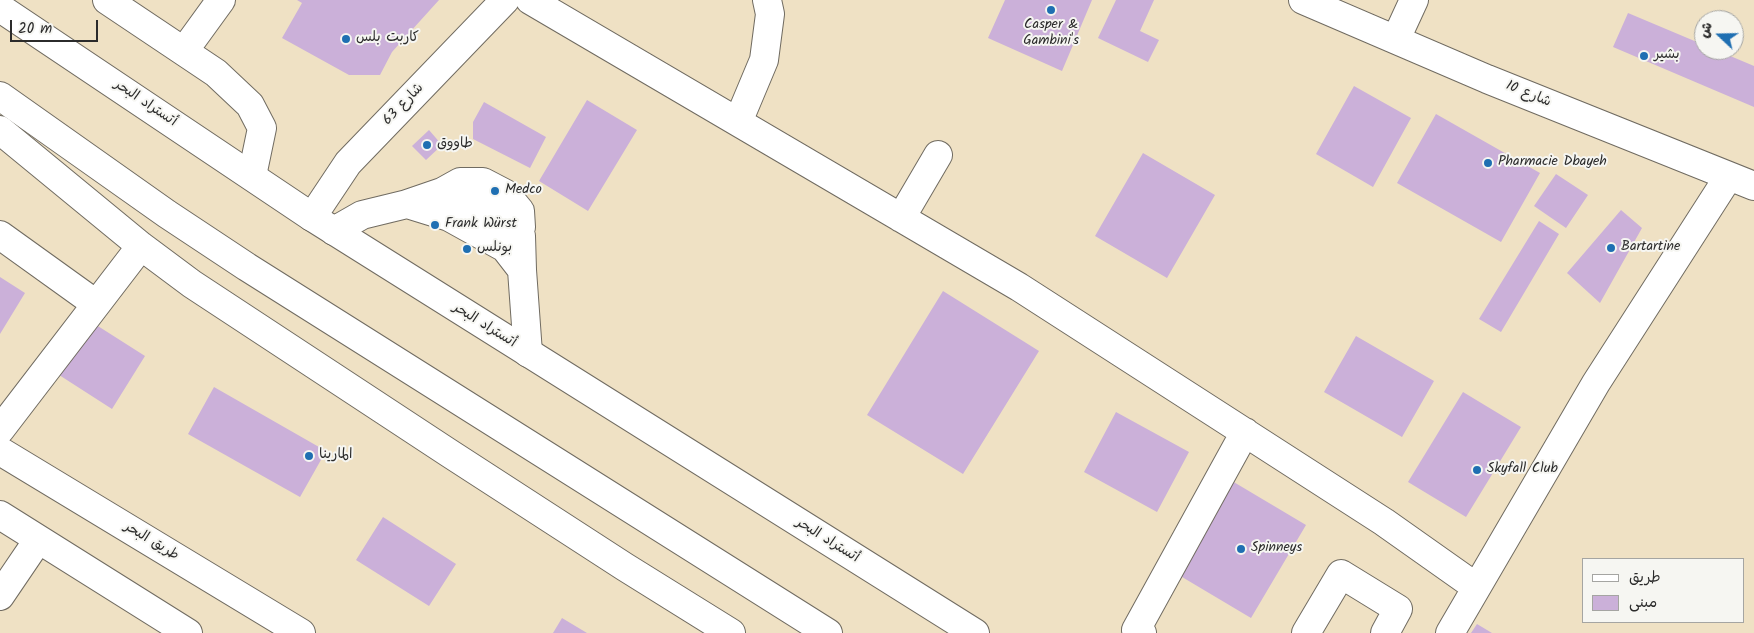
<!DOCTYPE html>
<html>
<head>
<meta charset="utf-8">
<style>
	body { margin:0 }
	#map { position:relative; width:1754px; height:633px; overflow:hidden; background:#efe1c4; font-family:Kalam,"Playpen Sans Arabic",sans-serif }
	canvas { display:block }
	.legend { position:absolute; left:1582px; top:558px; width:162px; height:65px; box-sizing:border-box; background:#f6f6f2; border:1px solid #a5a5a2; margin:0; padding:6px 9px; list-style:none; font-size:15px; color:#2b2b2b }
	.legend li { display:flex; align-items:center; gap:10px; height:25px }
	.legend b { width:25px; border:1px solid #a5a5a2 }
	.north { position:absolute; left:1694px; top:10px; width:50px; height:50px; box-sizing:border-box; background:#f6f6f2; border:1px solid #a5a5a2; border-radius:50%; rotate:291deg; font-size:14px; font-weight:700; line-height:20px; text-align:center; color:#2b2b2b }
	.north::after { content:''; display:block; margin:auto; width:18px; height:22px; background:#1f6fb2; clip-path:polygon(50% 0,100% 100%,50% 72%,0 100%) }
	.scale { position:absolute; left:10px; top:20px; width:88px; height:22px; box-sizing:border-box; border:2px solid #2b2b2b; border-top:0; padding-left:6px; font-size:15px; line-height:18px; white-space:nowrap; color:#2b2b2b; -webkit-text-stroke:4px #f6f6f2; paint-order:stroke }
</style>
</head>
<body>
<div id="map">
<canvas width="1754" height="633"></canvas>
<ul class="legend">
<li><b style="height:6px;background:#fff"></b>طريق</li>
<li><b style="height:14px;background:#cbb0d9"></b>مبنى</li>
</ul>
<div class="north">ش</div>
<div class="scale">20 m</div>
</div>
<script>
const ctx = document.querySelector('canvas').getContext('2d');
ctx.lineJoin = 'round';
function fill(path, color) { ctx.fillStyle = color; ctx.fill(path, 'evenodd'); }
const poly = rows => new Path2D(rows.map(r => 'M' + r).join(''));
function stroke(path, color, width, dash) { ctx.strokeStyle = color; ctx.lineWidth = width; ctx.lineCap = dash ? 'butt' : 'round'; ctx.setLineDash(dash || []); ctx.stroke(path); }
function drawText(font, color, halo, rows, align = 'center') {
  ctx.font = font + ' Kalam,"Playpen Sans Arabic",sans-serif'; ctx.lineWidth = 4; ctx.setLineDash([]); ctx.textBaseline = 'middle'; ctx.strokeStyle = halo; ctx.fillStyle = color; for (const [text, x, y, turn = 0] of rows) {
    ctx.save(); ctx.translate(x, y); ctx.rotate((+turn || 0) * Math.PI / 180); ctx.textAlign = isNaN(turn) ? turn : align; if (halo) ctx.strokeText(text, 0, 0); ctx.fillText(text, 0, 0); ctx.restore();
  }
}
fill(poly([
	[297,0,439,0,392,52,380,75,349,75,282,38,302,3],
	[1005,0,1092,0,1062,71,988,38],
	[1116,0,1154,0,1140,31,1159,40,1148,62,1098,38],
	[1628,13,1704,45,1704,50,1716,50,1754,66,1754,107,1613,47],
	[1354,86,1411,118,1373,187,1316,154],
	[587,100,637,130,588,211,539,181],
	[484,102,546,137,530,168,473,139,473,122],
	[1436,114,1540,173,1501,242,1397,183],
	[429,130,442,145,426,160,412,146],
	[1143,153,1215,195,1167,278,1095,236],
	[1556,174,1588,195,1566,228,1534,206],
	[1621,210,1642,228,1600,303,1567,273],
	[1539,221,1559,234,1501,332,1479,319],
	[0,277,25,293,0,334],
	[943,291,1039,351,963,474,867,415],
	[90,321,145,356,112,409,56,373],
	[1356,336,1434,381,1402,437,1324,392],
	[214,387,326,451,300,497,188,434],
	[1463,392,1521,427,1466,517,1408,482],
	[1116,412,1189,452,1157,512,1084,472],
	[1232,481,1306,525,1251,618,1177,574],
	[383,517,456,564,429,606,356,560],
	[562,618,587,633,553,633],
	[1477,624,1492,633,1471,633]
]), '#cbb0d9');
const minor = poly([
	[107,0,216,73,250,105,262,128,252,176],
	[530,0,1019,287,1384,522,1476,587],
	[1303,0,1487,79,1754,186],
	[1396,39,1414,0],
	[184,51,221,0],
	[738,122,764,60,770,14,767,0],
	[0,130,141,246,192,284,449,453,625,567,731,633],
	[442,192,460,182,483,182,506,194,520,211,521,227],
	[407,204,442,192,476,202,499,213,521,236,522,270],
	[312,217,348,163,505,0],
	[901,218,938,155],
	[334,231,362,215,407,204,449,217,505,248,522,270,528,353],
	[0,235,96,304],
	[0,430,141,246],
	[0,596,38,540],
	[1142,633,1136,630,1245,432],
	[1306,633,1341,574,1398,609,1385,633],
	[1450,633,1596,383,1729,176]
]);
const highway = poly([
	[0,8,312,217,975,633],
	[0,96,167,214,247,267,828,633],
	[0,451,301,633],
	[0,515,188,633]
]);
stroke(minor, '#706b61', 30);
stroke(highway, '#706b61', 30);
stroke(minor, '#fff', 28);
stroke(highway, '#fff', 28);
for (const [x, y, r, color] of [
	[1051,10,5,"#1f6fb2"],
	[346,39,5,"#1f6fb2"],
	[1644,56,5,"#1f6fb2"],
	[427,145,5,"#1f6fb2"],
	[1488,163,5,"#1f6fb2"],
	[495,191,5,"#1f6fb2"],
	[435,225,5,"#1f6fb2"],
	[1611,248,5,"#1f6fb2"],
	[467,249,5,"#1f6fb2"],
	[309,456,5,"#1f6fb2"],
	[1477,470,5,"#1f6fb2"],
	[1241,549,5,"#1f6fb2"]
]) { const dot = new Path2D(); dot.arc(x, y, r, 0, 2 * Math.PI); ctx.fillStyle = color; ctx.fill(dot); stroke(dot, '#f6f6f2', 2); }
drawText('14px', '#2b2b2b', '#f6f6f2', [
	["Casper &",1051,26,"center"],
	["Gambini's",1051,42,"center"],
	["كاربت بلس",356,39],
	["بشير",1654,56],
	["طاووق",437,145],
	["Pharmacie Dbayeh",1498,163],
	["Medco",505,191],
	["Frank Würst",445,225],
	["Bartartine",1621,248],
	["بونلس",477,249],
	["المارينا",319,456],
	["Skyfall Club",1487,470],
	["Spinneys",1251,549]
], 'left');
drawText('14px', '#2b2b2b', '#f6f6f2', [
	["شارع 10",1528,95,22],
	["أتستراد البحر",145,104,34],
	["شارع 63",404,105,-46],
	["أتستراد البحر",484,326,32],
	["أتستراد البحر",827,541,32],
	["طريق البحر",151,542,31]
]);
</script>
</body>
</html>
